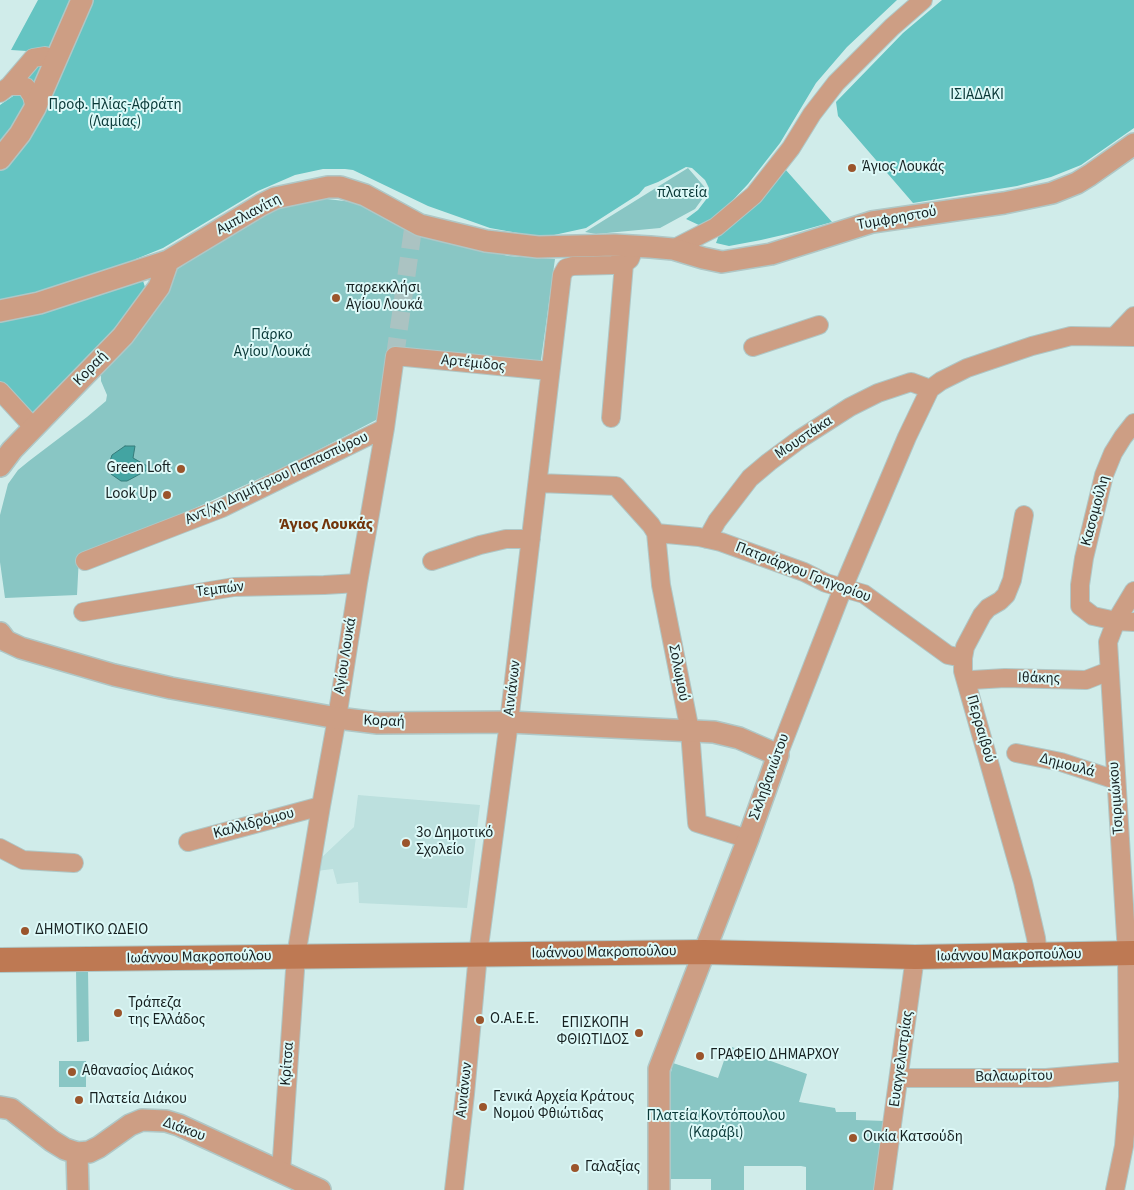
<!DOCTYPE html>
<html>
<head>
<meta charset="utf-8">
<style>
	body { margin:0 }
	canvas { display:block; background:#d0ecea }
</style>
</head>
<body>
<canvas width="1134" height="1190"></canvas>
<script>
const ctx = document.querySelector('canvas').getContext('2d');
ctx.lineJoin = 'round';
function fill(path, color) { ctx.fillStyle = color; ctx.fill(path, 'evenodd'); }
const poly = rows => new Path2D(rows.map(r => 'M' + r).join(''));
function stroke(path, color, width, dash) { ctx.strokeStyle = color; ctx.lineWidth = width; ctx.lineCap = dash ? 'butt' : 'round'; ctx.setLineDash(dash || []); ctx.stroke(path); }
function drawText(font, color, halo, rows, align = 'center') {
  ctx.font = font + ' "Source Sans 3",sans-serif'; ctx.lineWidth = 4; ctx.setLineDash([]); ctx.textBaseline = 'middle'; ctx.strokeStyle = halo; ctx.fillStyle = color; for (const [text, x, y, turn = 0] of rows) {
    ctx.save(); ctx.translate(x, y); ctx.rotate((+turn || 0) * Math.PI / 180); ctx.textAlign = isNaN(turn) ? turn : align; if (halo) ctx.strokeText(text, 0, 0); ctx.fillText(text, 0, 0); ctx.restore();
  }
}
fill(poly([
	[358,795,480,805,467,908,359,903,358,882,337,884,333,869,308,872,320,859,354,827]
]), '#bce0de');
fill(poly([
	[688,168,708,191,695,209,660,228,596,234,585,232],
	[318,198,362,203,420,232,508,256,555,259,541,360,537,365,388,349,378,419,297,461,163,523,79,556,77,595,5,598,0,562,0,515,8,484,18,470,29,461,87,417,106,401,107,395,101,381,101,372,173,272,265,211],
	[76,968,88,968,89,1041,77,1042],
	[729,1046,807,1074,799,1102,835,1108,836,1112,856,1112,856,1120,886,1121,877,1190,806,1190,806,1167,801,1166,744,1166,744,1190,711,1190,711,1179,667,1179,668,1086,673,1063,718,1078],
	[59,1061,86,1061,86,1087,59,1087]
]), '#89c6c4');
fill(poly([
	[38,0,897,0,847,47,816,83,780,143,748,184,714,220,701,226,686,219,698,210,708,197,709,188,705,180,692,168,686,167,658,182,645,187,639,194,586,228,554,235,529,235,490,228,428,206,353,170,345,169,323,169,295,175,258,191,163,248,136,259,145,287,142,297,48,403,31,413,0,382,0,105,22,90,36,63,34,54,27,51,11,50],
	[942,0,1134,0,1134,128,1081,165,1051,177,1017,186,913,203,838,116,836,102,903,33],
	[785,169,832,222,800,231,761,240,729,246,716,243,719,235,738,219]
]), '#65c4c2');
const water = poly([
	[125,446,135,446,133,458,151,468,127,481,121,481,111,474,108,467,112,455,125,446]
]);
fill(water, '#43a4a2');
stroke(water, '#367c7b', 1);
stroke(poly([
	[395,356,414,222]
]), '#abc3c2', 18, [18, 9]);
const minor = poly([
	[9,86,21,86,26,87,32,96,35,108],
	[0,93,9,86,33,58,45,56,51,58,56,62],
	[673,249,716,227,754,195,791,148,812,114,836,83,892,27,923,0],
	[1115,336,1134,316],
	[753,347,819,325],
	[0,391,34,428],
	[611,418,624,264],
	[1134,423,1123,437,1113,453,1104,475,1084,558,1080,585,1080,606,1093,616,1116,621,1134,622],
	[538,483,616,486,651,525,656,533,661,585,690,731,697,823,748,839],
	[1024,515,1012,580,1006,595,1000,601,988,608,982,615,965,647,963,658,963,671,1023,882,1036,938,1038,955],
	[656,533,699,537,721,542,804,572,826,583,864,594,948,655,963,658],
	[707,539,717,521,750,478,769,462,800,439,850,407,878,393,911,382,930,389],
	[85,561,222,508,385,428],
	[432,561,480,545,506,539,531,539],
	[83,612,234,587,324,585,358,583],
	[967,682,972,680,1005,678,1086,680,1109,671],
	[1016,753,1061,762,1116,780],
	[778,755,843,588,907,437,930,389,941,381,967,368,1032,346,1071,336,1134,337],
	[188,842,321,806],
	[0,848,23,860,74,863],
	[899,1078,1046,1078,1128,1071],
	[281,1172,296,956,321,806,337,718,358,583,385,428,395,356,550,371],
	[454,1190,465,1094,478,954,509,722,562,275,566,268,573,266,612,265,624,264,630,259,635,246],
	[883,1190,915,957],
	[1115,1190,1124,1146,1128,1097,1128,1071,1127,954,1108,642,1116,621,1134,591]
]);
const tertiary = poly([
	[0,159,20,134,35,108,82,0],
	[0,311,39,303,168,261,261,205,275,198,328,187,340,187,365,195,420,225,486,241,538,247,615,245,650,247,673,249,703,258,722,262,771,254,872,222,1004,203,1052,193,1077,183,1090,175,1134,144],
	[0,466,12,450,123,336,159,287,168,261],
	[0,633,6,641,21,648,114,675,171,688,337,718,378,723,509,722,714,732,739,738,778,755,748,839,659,1069,659,1190],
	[0,1107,11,1109,52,1141,65,1149,77,1153,89,1152,99,1147,130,1125,142,1120,166,1121,179,1125,320,1190],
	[77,1153,78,1190]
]);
const secondary = poly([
	[0,960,704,952,915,957,1134,953]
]);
stroke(minor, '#afc7c6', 20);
stroke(tertiary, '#afc7c6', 24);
stroke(secondary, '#afc7c6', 26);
stroke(minor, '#cd9e84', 18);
stroke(tertiary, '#cd9e84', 21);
stroke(secondary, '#be7953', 24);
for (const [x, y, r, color] of [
	[852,168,5,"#9b552c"],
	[336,298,5,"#9b552c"],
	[181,469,5,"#9b552c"],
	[167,495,5,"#9b552c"],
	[406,843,5,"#9b552c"],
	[25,931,5,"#9b552c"],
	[118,1013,5,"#9b552c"],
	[480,1020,5,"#9b552c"],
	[639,1033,5,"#9b552c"],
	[700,1056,5,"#9b552c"],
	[72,1072,5,"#9b552c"],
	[79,1100,5,"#9b552c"],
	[483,1107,5,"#9b552c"],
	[853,1138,5,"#9b552c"],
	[575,1168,5,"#9b552c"]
]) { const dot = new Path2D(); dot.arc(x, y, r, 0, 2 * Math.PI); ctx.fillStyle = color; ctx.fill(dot); stroke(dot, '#ddf9f8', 2); }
drawText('15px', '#093837', '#ddf9f8', [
	["ΙΣΙΑΔΑΚΙ",977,96],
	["Προφ. Ηλίας-Αφράτη",115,106],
	["(Λαμίας)",115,123],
	["πλατεία",682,194],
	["Πάρκο",272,336],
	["Αγίου Λουκά",272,353],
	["Πλατεία Κοντόπουλου",716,1117],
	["(Καράβι)",716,1134]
]);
drawText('15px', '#162020', '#ddf9f8', [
	["Άγιος Λουκάς",862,168],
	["παρεκκλήσι",346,289],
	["Αγίου Λουκά",346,306],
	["Green Loft",171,469,"right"],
	["Look Up",157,495,"right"],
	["3ο Δημοτικό",416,834],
	["Σχολείο",416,851],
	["ΔΗΜΟΤΙΚΟ ΩΔΕΙΟ",35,931],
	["Τράπεζα",128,1004],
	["της Ελλάδος",128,1021],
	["Ο.Α.Ε.Ε.",490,1020],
	["ΕΠΙΣΚΟΠΗ",629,1024,"right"],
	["ΦΘΙΩΤΙΔΟΣ",629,1041,"right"],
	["ΓΡΑΦΕΙΟ ΔΗΜΑΡΧΟΥ",710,1056],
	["Αθανασίος Διάκος",82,1072],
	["Γενικά Αρχεία Κράτους",493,1098],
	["Νομού Φθιώτιδας",493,1115],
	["Πλατεία Διάκου",89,1100],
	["Οικία Κατσούδη",863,1138],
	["Γαλαξίας",585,1168]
], 'left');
drawText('15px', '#162020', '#ddf9f8', [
	["Αμπλιανίτη",249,215,-28],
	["Τυμφρηστού",897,219,-10],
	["Αρτέμιδος",473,364,6],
	["Κοραή",91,369,-46],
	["Μουστάκα",804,438,-34],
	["Αντ/χη Δημήτριου Παπασπύρου",277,479,-25],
	["Κασομούλη",1096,511,-75],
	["Πατριάρχου Γρηγορίου",803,573,21],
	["Τεμπών",220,590,-7],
	["Αγίου Λουκά",346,656,-81],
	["Σολωμού",678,673,79],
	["Ιθάκης",1039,679,1],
	["Αινιάνων",513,688,-83],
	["Κοραή",384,722,2],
	["Περραιβού",980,729,74],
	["Δημουλά",1067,766,15],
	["Σκληβανιώτου",770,777,-70],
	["Τσιριμώκου",1117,798,-94],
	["Καλλιδρόμου",254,824,-15],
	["Ιωάννου Μακροπούλου",604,953,-1],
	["Ιωάννου Μακροπούλου",1009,956,-1],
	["Ιωάννου Μακροπούλου",199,958,-1],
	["Ευαγγελιστρίας",902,1059,-82],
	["Κρίτσα",288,1064,-86],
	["Βαλαωρίτου",1014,1077,-1],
	["Αινιάνων",465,1090,-84],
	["Διάκου",184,1130,20]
]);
drawText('bold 16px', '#72350b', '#ddf9f8', [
	["Άγιος Λουκάς",326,525]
]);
</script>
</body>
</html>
